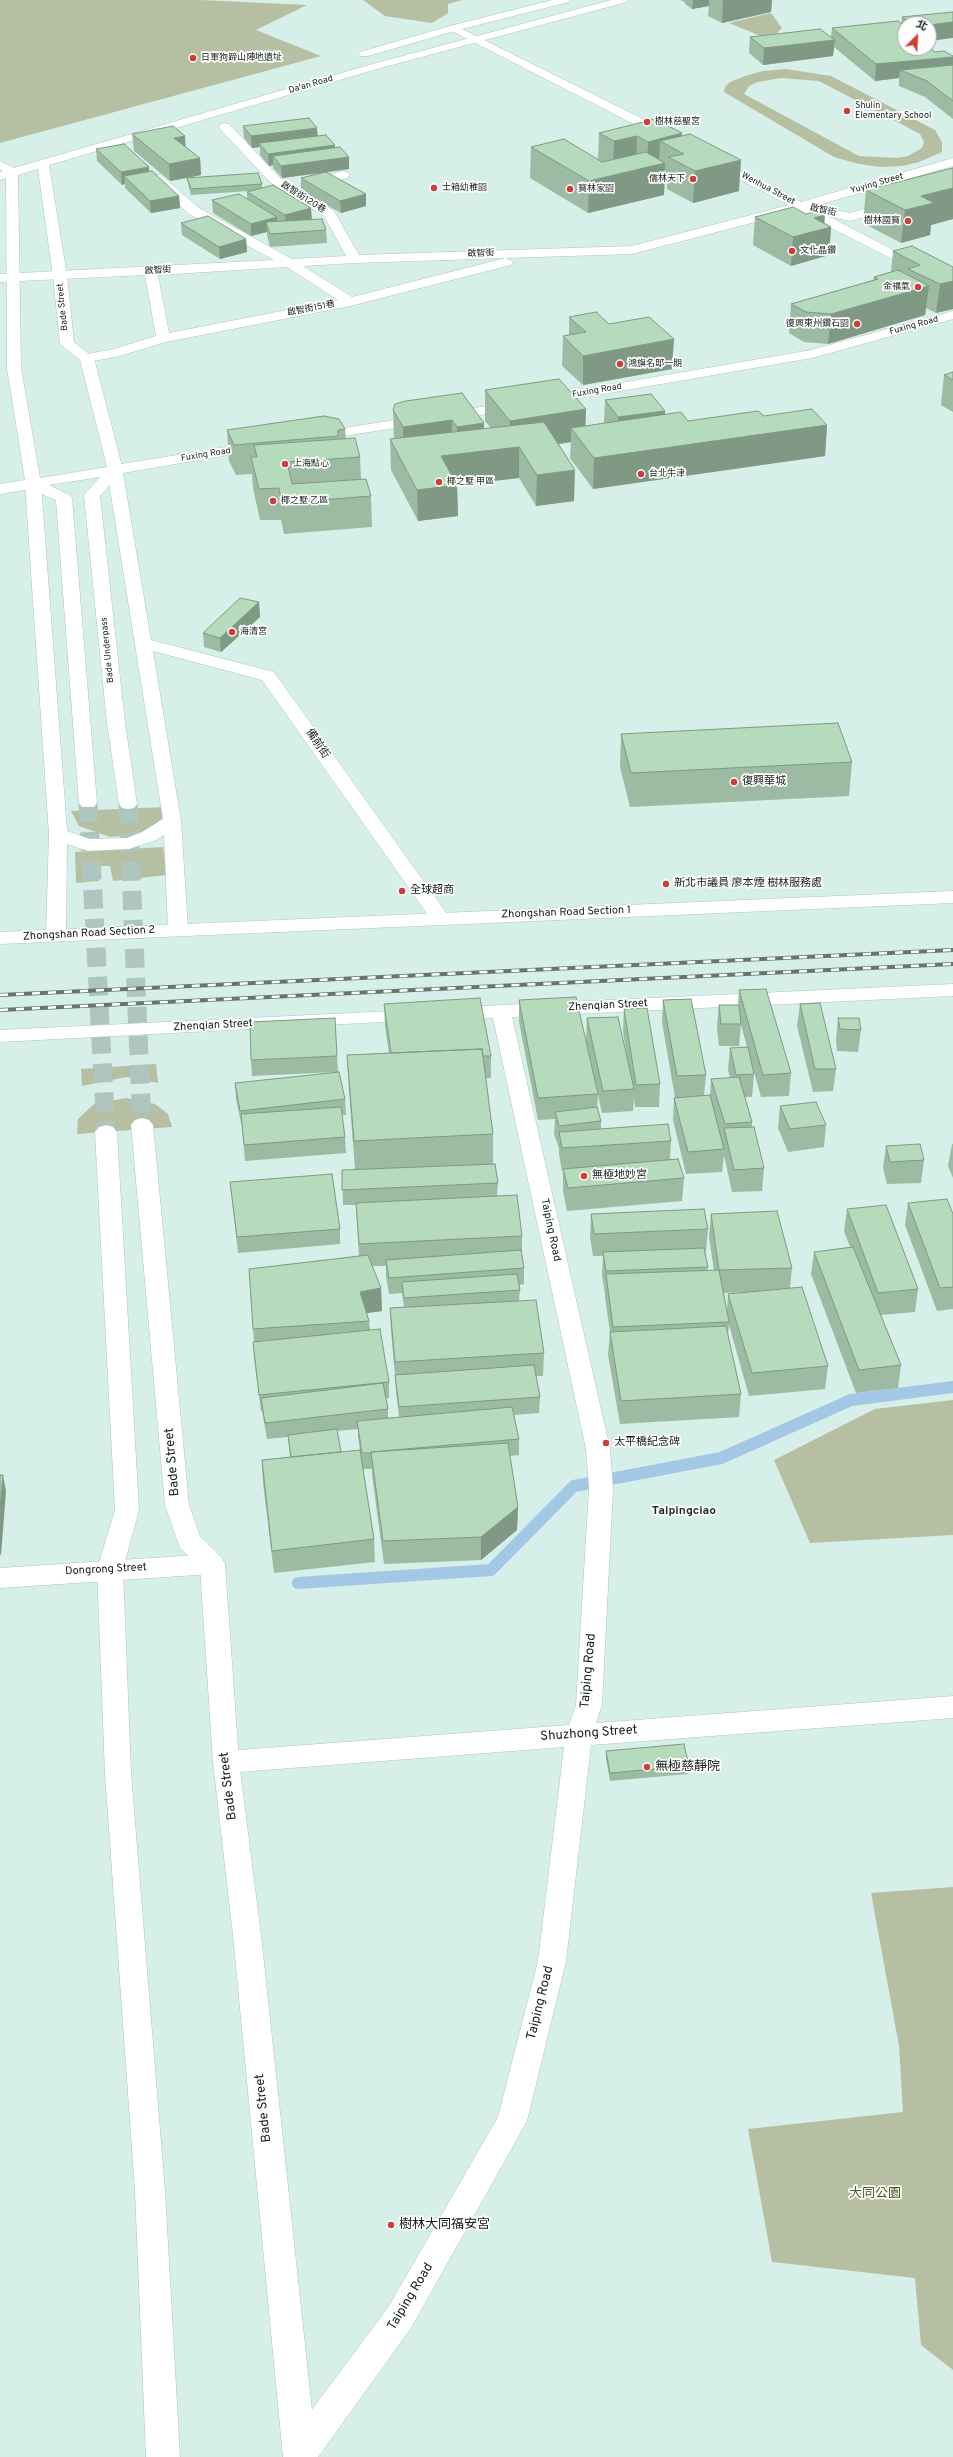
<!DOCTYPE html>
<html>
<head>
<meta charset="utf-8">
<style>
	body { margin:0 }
	#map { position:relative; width:953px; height:2457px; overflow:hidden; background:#d6efe9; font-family:Overpass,"Noto Sans TC",sans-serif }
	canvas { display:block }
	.north { position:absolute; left:897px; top:16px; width:40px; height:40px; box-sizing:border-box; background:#fff; border:1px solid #a1a5a4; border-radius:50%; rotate:24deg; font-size:11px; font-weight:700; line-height:16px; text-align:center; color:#141d1b }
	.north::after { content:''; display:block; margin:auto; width:14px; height:18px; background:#cc3e36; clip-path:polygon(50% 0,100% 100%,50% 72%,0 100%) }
</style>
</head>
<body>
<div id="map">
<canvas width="953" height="2457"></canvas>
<div class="north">北</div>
</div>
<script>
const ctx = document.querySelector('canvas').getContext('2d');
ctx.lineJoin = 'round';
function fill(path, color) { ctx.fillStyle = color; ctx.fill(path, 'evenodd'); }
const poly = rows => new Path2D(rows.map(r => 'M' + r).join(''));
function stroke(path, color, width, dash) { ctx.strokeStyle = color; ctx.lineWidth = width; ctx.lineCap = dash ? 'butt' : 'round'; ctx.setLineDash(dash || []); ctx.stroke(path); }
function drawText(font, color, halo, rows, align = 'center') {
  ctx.font = font + ' Overpass,"Noto Sans TC",sans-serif'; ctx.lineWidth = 3.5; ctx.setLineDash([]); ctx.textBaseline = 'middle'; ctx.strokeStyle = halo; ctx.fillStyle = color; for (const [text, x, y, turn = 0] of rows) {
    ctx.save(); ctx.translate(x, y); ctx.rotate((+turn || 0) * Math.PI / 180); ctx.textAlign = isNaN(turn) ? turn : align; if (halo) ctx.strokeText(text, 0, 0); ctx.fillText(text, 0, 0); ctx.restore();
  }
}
fill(poly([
	[0,0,200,0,307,5,256,30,321,56,0,143],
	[363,0,462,0,448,4,448,13,432,23,385,16],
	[771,13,782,28,776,34,763,37,729,23],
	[786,69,831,76,935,130,942,142,942,152,919,162,902,166,881,167,859,164,834,157,724,92,725,87,730,82,745,76,763,71],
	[781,78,819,81,920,134,924,142,922,148,908,156,897,158,859,156,744,94,749,86,758,82],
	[165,807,163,818,152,827,136,835,110,837,79,826,71,811],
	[163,847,167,875,113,881,110,866,98,866,99,881,76,883,75,852],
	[156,1064,158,1083,126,1077,82,1086,81,1069],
	[126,1098,155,1104,168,1114,172,1127,77,1134,78,1119,94,1104],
	[953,1400,953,1535,810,1543,774,1460,875,1409],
	[953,1887,953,2370,921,2345,915,2278,772,2262,748,2129,903,2112,899,2046,871,1893]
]), '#b7bfa2');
stroke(poly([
	[298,1583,491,1570,574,1486,721,1458,851,1400,953,1387]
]), '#a3c8e6', 12);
stroke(poly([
	[88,803,106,1132],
	[128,804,142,1125]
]), '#afc5c0', 19, [19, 10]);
const street = poly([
	[454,25,671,133,673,136,671,139,663,139,450,30,448,28,454,25],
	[225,123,229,124,279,177,334,211,359,255,632,246,789,205,709,164,707,161,709,158,713,157,801,202,953,158,953,166,811,207,817,210,823,207,850,213,893,201,897,202,899,205,897,208,850,221,828,216,953,281,953,290,798,211,632,254,506,258,513,262,511,265,350,306,166,342,116,357,87,362,82,361,80,358,82,355,114,349,156,336,145,275,0,282,0,274,274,260,189,214,153,181,151,178,153,175,161,175,199,208,292,259,346,256,324,216,271,183,221,130,219,127,221,124,225,123],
	[506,258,352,297,303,266,355,263,506,258],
	[287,267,338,300,169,333,158,275,287,267],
	[343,171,347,172,349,175,347,178,306,189,300,185,302,182,343,171],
	[953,311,953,319,812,358,487,414,317,440,310,436,317,432,487,406,811,350,953,311],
	[258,442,265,446,263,449,123,473,151,640,274,672,450,918,447,922,433,922,262,680,153,651,181,821,188,929,185,933,178,935,171,933,168,929,164,835,156,840,129,849,88,851,67,844,66,936,63,940,49,940,46,936,49,834,25,484,33,479,41,484,67,831,90,839,127,838,142,832,163,819,107,470,115,465,258,442],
	[953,984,953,996,512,1017,610,1449,613,1488,602,1705,596,1723,953,1696,953,1718,591,1745,566,1961,527,2121,411,2328,318,2457,285,2457,283,2454,288,2442,389,2306,498,2117,538,1961,564,1747,226,1773,217,1770,213,1762,217,1754,226,1751,569,1725,576,1705,589,1488,586,1449,493,1018,453,1020,446,1018,443,1014,446,1010,453,1008,501,1005,953,984],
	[414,1010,421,1012,424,1016,421,1020,0,1042,0,1030,414,1010],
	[212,1554,221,1557,225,1564,221,1571,212,1574,0,1588,0,1568,212,1554]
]);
const secondary = poly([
	[552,0,570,0,569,2,458,30,368,56,360,56,358,54,360,52,450,26,552,0],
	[611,0,628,0,627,2,377,69,49,165,67,276,74,342,94,358,123,470,100,496,125,723,137,804,134,808,128,809,122,808,119,804,107,723,84,495,100,477,49,485,69,495,72,498,97,803,94,807,82,807,79,803,56,500,30,489,0,494,0,484,25,480,7,368,6,178,0,180,0,172,3,171,0,169,0,161,14,168,369,65,611,0],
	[38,169,53,276,60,344,80,360,107,467,40,478,21,368,18,175,38,169],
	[953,891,953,903,0,944,0,932,953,891],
	[142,1118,149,1120,153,1125,189,1505,200,1536,221,1557,225,1564,239,1762,261,1935,317,2457,283,2457,233,1935,213,1762,200,1567,180,1548,165,1505,131,1125,135,1120,142,1118],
	[106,1125,113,1127,117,1132,139,1510,123,1569,131,1773,165,2191,180,2457,146,2457,135,2191,105,1773,97,1569,115,1510,95,1132,99,1127,106,1125]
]);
stroke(street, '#acc5bf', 1);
stroke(secondary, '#acc5bf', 1);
fill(street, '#fff');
fill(secondary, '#fff');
const rail = poly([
	[0,995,953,950],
	[0,1010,953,964]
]);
stroke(rail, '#657571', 4);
stroke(rail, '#fff', 2.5, [8]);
fill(poly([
	[680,0,772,0,771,12,722,23,708,16,709,6,692,9,685,4,685,2],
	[902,17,929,24,905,24,905,48,935,52,953,56,953,119,925,97,899,86,899,78,875,81,834,47,833,56,763,65,749,53,750,37,831,37,832,28,901,24],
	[243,126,318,136,335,145,335,148,349,169,327,172,366,206,341,213,301,191,301,178,323,173,282,178,273,168,273,165,269,166,260,155,260,147,252,148,244,138],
	[599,133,682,136,739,191,693,203,667,189,667,178,665,176,664,195,588,213,530,178,531,147,598,159],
	[132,134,186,147,200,158,201,175,188,178,262,184,262,188,312,219,326,230,327,243,270,247,267,235,267,232,251,236,213,213,212,200,247,198,247,192,249,191,191,195,188,184,187,178,170,181,134,151],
	[96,149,149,172,179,196,180,208,151,213,125,188,125,184,122,185,97,161],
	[953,168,953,219,931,225,930,235,901,243,863,223,866,190],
	[755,217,825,223,831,227,829,255,791,266,753,245],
	[181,223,246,239,247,252,220,259,182,235],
	[893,251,953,267,953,309,936,313,926,308,925,315,828,344,804,342,789,333,791,304,873,280,874,277,891,272],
	[569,317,609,324,672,369,583,385,562,366,563,336,569,335],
	[953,372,953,412,941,405,944,375],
	[485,390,586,409,585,426,604,423,605,400,665,411,664,415,688,421,764,416,827,425,825,456,593,489,570,458,571,442,559,444,574,501,536,506,519,478,457,485,458,516,418,521,391,470,390,439,394,439,393,410,462,393,484,428,491,428,485,421],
	[345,429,346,439,360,457,361,479,371,496,372,527,284,534,281,520,260,520,253,488,252,474,236,475,229,461,227,430],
	[259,602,260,617,221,652,204,647,203,633],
	[621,734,852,762,849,796,630,807,620,767],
	[739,990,791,1073,789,1096,761,1097,752,1065,754,1074,752,1097,744,1097,752,1122,752,1127,764,1168,762,1191,732,1192,724,1155,722,1172,686,1174,673,1120,674,1098,675,1098,662,1022,663,1000,706,1075,704,1096,710,1096,711,1079,730,1078,728,1070,730,1048,747,1047,741,1025,739,1046,719,1046,717,1027,719,1005,738,1005],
	[519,1000,598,1094,597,1109,601,1121,601,1129,671,1141,670,1159,684,1178,682,1201,567,1211,563,1191,563,1171,562,1171,559,1154,559,1148,554,1134,555,1119,538,1120,519,1022],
	[384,1004,491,1056,491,1078,486,1078,493,1134,493,1164,498,1183,497,1196,522,1236,522,1254,524,1268,524,1284,519,1285,520,1290,519,1300,544,1353,543,1376,536,1376,540,1397,539,1413,514,1415,519,1439,519,1455,510,1456,518,1507,517,1530,481,1560,384,1564,372,1475,372,1469,363,1469,374,1539,375,1562,274,1573,263,1483,262,1460,290,1457,288,1437,267,1439,262,1411,261,1411,254,1358,253,1342,254,1342,249,1269,359,1256,356,1205,343,1205,342,1170,355,1170,349,1091,347,1055,389,1053,385,1026],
	[372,1266,386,1266,386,1276,389,1294,402,1293,404,1307,390,1308,391,1331,395,1375,396,1391,399,1417,388,1418,388,1409,386,1398,389,1398,389,1382,370,1330,369,1321,367,1313,382,1311,381,1288],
	[358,1429,358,1437,362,1465,341,1452,337,1431],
	[800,1004,836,1069,833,1091,813,1092,797,1026],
	[624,1009,660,1084,659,1107,635,1107,634,1098,633,1111,602,1113,586,1040,587,1018,627,1058,623,1031],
	[838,1018,861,1030,858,1052,837,1051,836,1040],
	[337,1056,338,1072,252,1076,251,1060],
	[235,1083,345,1099,346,1115,342,1115,345,1137,346,1153,245,1161,242,1127,236,1099],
	[780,1106,826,1125,824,1147,788,1152,778,1128],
	[952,1144,953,1144,953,1178,948,1166],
	[886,1146,924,1160,921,1183,887,1184,883,1168],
	[230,1182,340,1229,340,1244,238,1253],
	[908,1203,953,1214,953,1309,937,1311,905,1225],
	[847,1209,918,1289,915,1312,881,1315,901,1365,898,1388,856,1393,811,1274,814,1252,850,1247,844,1231],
	[591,1214,708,1229,706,1251,705,1251,708,1267,707,1271,714,1271,709,1237,711,1214,792,1268,790,1288,828,1366,825,1389,749,1396,729,1325,728,1335,741,1394,739,1417,620,1424,608,1355,610,1332,605,1297,605,1294,602,1275,603,1256,593,1256,590,1237],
	[752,1292,728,1294,727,1311,724,1293],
	[606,1751,689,1766,688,1774,610,1781,606,1759]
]), '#9cbba2');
fill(poly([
	[693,0,709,0,709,6,692,9],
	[723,0,772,0,771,12,722,23],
	[953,22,953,38,929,41,929,25],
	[835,40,833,56,763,65,764,48],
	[953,57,953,69,900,70,899,78,875,81,876,64],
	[317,128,318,139,259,143,260,147,252,148,251,136],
	[682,133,681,152,660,141,659,165,665,163,664,195,588,213,589,181,647,167,648,142],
	[185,136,186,153,174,138],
	[637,136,636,167,613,173,614,141],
	[335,145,335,157,273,156,273,165,269,166,268,154],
	[349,157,349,169,282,178,281,166],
	[200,158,201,175,170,181,169,164],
	[741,160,739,191,693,203,695,171],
	[149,167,150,180,124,176,125,184,122,185,121,172],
	[953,188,953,219,931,225,930,235,901,243,905,210,921,196],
	[366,194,366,206,341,213,340,201],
	[179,196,180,208,151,213,150,201],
	[311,208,312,220,286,227,285,215],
	[825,215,824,229,831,227,829,255,791,266,793,237,814,218],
	[277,217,278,229,266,222,267,232,251,236,251,224],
	[246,239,247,252,220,259,219,247],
	[953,281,953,309,936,313,940,284],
	[929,286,925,315,828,344,831,314],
	[674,339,672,369,583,385,583,356],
	[586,409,585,440,571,428,571,442,521,450,519,447,519,478,457,485,458,516,418,521,417,490,441,456,457,454,457,427,484,423,484,451,510,448,510,421],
	[665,411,663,442,617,448,618,417],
	[452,420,452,451,404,458,403,427],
	[827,425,825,456,593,489,594,458],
	[575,470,574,501,536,506,537,475],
	[259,602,260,617,221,652,220,638],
	[381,1288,382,1311,361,1314,360,1292],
	[3,1475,6,1491,1,1556,0,1553,0,1510],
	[518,1507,517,1530,481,1560,481,1537]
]), '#7f9984');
const building = poly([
	[953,12,953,22,929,25,929,24,912,24,902,17,953,12],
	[898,21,905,27,905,48,929,48,929,47,935,52,944,51,953,56,953,57,876,64,832,28,898,21],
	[820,29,835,40,764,48,750,37,820,29],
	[953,65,953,101,927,81,900,70,953,65],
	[309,118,317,128,251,136,243,126,309,118],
	[655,119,682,133,648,142,637,136,614,141,599,133,655,119],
	[173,126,185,136,174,138,200,158,169,164,132,134,173,126],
	[690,134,741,160,695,171,668,157,684,154,660,141,690,134],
	[326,135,335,145,268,154,259,143,326,135],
	[564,139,602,162,646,152,665,163,589,181,531,147,564,139],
	[124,144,149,167,121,172,96,149,124,144],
	[340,147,349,157,281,166,273,156,340,147],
	[953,168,953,188,921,196,934,203,905,210,866,190,953,168],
	[152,171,179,196,150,201,124,176,152,171],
	[326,172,366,194,340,201,301,178,326,172],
	[258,173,262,184,191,189,187,178,258,173],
	[273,185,311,208,285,215,247,192,273,185],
	[239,194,277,217,251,224,212,200,239,194],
	[793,207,806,214,818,211,825,215,814,218,831,227,793,237,755,217,793,207],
	[208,216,246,239,219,247,181,223,208,216],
	[322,219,326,230,270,234,266,222,322,219],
	[912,246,953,267,953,281,940,284,908,269,920,265,893,251,912,246],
	[898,270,929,286,831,314,806,312,791,304,878,279,874,277,898,270],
	[596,312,609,324,649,317,674,339,583,356,563,336,586,332,569,317,596,312],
	[953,372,953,380,944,375,953,372],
	[559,379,586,409,510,421,485,390,559,379],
	[462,393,484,423,457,427,452,420,403,427,393,410,395,404,406,401,462,393],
	[651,394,665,411,618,417,605,400,651,394],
	[812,409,827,425,594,458,571,428,681,412,688,421,758,411,764,416,812,409],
	[324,416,339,419,345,429,338,430,338,436,234,445,227,430,324,416],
	[544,422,575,470,537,475,519,447,441,456,457,485,417,490,390,439,544,422],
	[355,438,360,457,287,462,292,484,366,479,371,496,282,503,279,488,259,489,251,457,257,457,254,445,355,438],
	[240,598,259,602,220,638,203,633,240,598],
	[838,723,852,762,631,773,621,734,838,723],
	[766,989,791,1073,763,1075,739,990,766,989],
	[576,997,598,1094,538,1098,519,1000,576,997],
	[480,998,491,1056,483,1056,482,1049,391,1053,384,1004,480,998],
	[691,999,706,1075,677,1076,663,1000,691,999],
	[820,1003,836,1069,815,1069,800,1004,820,1003],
	[719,1005,739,1005,741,1024,721,1024,719,1005],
	[647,1008,660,1084,636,1085,624,1009,647,1008],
	[618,1017,634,1089,603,1091,587,1018,618,1017],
	[335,1018,337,1056,251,1060,250,1022,335,1018],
	[838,1018,859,1018,861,1030,840,1029,838,1018],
	[748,1047,754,1074,736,1075,730,1048,748,1047],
	[482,1049,493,1134,354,1141,347,1055,482,1049],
	[339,1072,345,1099,240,1111,235,1083,339,1072],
	[739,1077,752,1122,725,1124,711,1079,739,1077],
	[710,1095,724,1149,688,1152,674,1098,710,1095],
	[816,1102,826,1125,790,1129,780,1106,816,1102],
	[341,1107,345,1137,244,1145,241,1114,341,1107],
	[597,1107,601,1121,559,1126,555,1112,597,1107],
	[668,1124,671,1141,562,1148,559,1132,668,1124],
	[754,1127,764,1168,734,1170,724,1128,754,1127],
	[920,1144,924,1160,890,1162,886,1146,920,1144],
	[678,1159,684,1178,568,1188,563,1169,678,1159],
	[495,1164,498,1183,342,1190,342,1170,495,1164],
	[332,1174,340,1229,237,1237,230,1182,332,1174],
	[517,1195,522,1236,359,1244,356,1203,517,1195],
	[947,1199,953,1214,953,1287,940,1288,908,1203,947,1199],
	[886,1205,918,1289,878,1293,847,1209,886,1205],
	[704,1209,708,1229,594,1234,591,1214,704,1209],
	[777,1211,792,1268,719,1270,711,1214,777,1211],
	[853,1247,901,1365,859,1370,814,1252,853,1247],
	[704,1248,708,1267,606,1271,603,1252,704,1248],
	[521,1250,524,1268,389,1278,386,1260,521,1250],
	[368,1255,381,1288,360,1292,369,1321,253,1329,249,1269,368,1255],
	[719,1270,729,1322,613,1327,606,1274,719,1270],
	[517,1274,520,1290,404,1298,402,1282,517,1274],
	[802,1287,828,1366,752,1373,728,1294,802,1287],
	[536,1300,544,1353,395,1362,390,1308,536,1300],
	[726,1326,741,1394,621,1401,610,1332,726,1326],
	[380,1329,389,1382,259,1395,253,1342,380,1329],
	[534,1365,540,1397,399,1407,395,1375,534,1365],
	[383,1383,388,1409,265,1423,261,1398,383,1383],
	[512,1407,519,1439,371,1452,371,1453,362,1453,357,1421,512,1407],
	[337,1429,341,1452,291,1457,288,1435,337,1429],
	[508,1443,518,1507,481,1537,383,1541,371,1452,508,1443],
	[360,1450,374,1539,272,1551,262,1460,360,1450],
	[0,1475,3,1475,0,1510,0,1475],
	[684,1744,689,1766,610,1773,606,1751,684,1744]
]);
fill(building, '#b5dabc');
stroke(building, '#7f9984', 1);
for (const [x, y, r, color] of [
	[193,58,4,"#cc3e36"],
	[847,111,4,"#cc3e36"],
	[647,122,4,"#cc3e36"],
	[693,179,4,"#cc3e36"],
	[434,188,4,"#cc3e36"],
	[570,189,4,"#cc3e36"],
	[908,221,4,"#cc3e36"],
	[792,251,4,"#cc3e36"],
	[918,287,4,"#cc3e36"],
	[857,324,4,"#cc3e36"],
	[620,364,4,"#cc3e36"],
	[285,464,4,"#cc3e36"],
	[641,474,4,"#cc3e36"],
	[439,482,4,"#cc3e36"],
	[273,501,4,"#cc3e36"],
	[232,632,4,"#cc3e36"],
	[734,782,4,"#cc3e36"],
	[666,884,4,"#cc3e36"],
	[402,891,4,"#cc3e36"],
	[584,1176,4,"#cc3e36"],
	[606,1443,4,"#cc3e36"],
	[647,1767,4,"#cc3e36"],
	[391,2225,4,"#cc3e36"]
]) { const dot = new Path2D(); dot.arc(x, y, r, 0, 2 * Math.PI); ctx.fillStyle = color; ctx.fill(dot); stroke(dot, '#fff', 1.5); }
drawText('9px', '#141d1b', '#fff', [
	["日軍狗蹄山陣地遺址",201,58],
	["Shulin",855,106],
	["Elementary School",855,116],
	["樹林慈聖宮",655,122],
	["儒林天下",685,179,"right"],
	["士箱幼稚園",442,188],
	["寶林家園",578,189],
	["樹林國寶",900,221,"right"],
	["文化晶鑽",800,251],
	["金福氣",910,287,"right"],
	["復興東州鑽石園",849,324,"right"],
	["鴻旗名邸一期",628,364],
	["上海點心",293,464],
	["台北牛津",649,474],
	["椰之墅 甲區",447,482],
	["椰之墅 乙區",281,501],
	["海清宮",240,632]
], 'left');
drawText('9px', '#141d1b', '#fff', [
	["Da'an Road",311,85,-16],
	["Yuying Street",877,184,-16],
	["Wenhua Street",768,189,28],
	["啟智街120巷",303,198,32],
	["啟智街",823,211,12],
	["啟智街",481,254,-2],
	["啟智街",158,271,-4],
	["Bade Street",63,307,-96],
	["啟智街151巷",311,309,-11],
	["Fuxing Road",914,326,-15],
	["Fuxing Road",597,391,-10],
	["Fuxing Road",206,455,-9],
	["Bade Underpass",108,650,-96]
]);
drawText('11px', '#141d1b', '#fff', [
	["備前街",317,744,56],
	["Zhongshan Road Section 1",566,913,-2],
	["Zhongshan Road Section 2",89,934,-3],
	["Zhenqian Street",608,1006,-3],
	["Zhenqian Street",213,1026,-3],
	["Taiping Road",550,1230,78],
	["Dongrong Street",106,1570,-3]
]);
drawText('11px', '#141d1b', '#fff', [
	["復興華城",742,782],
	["新北市議員 廖本煙 樹林服務處",674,884],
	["全球超商",410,891],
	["無極地妙宮",592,1176],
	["太平橋紀念碑",614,1443]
], 'left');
drawText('bold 12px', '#192d2a', '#fff', [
	["Taipingciao",684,1512]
]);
drawText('13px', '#141d1b', '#fff', [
	["Bade Street",173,1462,-95],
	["Taiping Road",589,1671,-85],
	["Shuzhong Street",589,1734,-4],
	["Bade Street",229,1786,-97],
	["Taiping Road",541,2003,-76],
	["Bade Street",264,2108,-96],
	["Taiping Road",411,2297,-59]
]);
drawText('13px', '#141d1b', '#fff', [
	["無極慈靜院",655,1767],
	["樹林大同福安宮",399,2225]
], 'left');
drawText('13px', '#505c1e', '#fff', [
	["大同公園",875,2194]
]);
</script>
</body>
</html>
